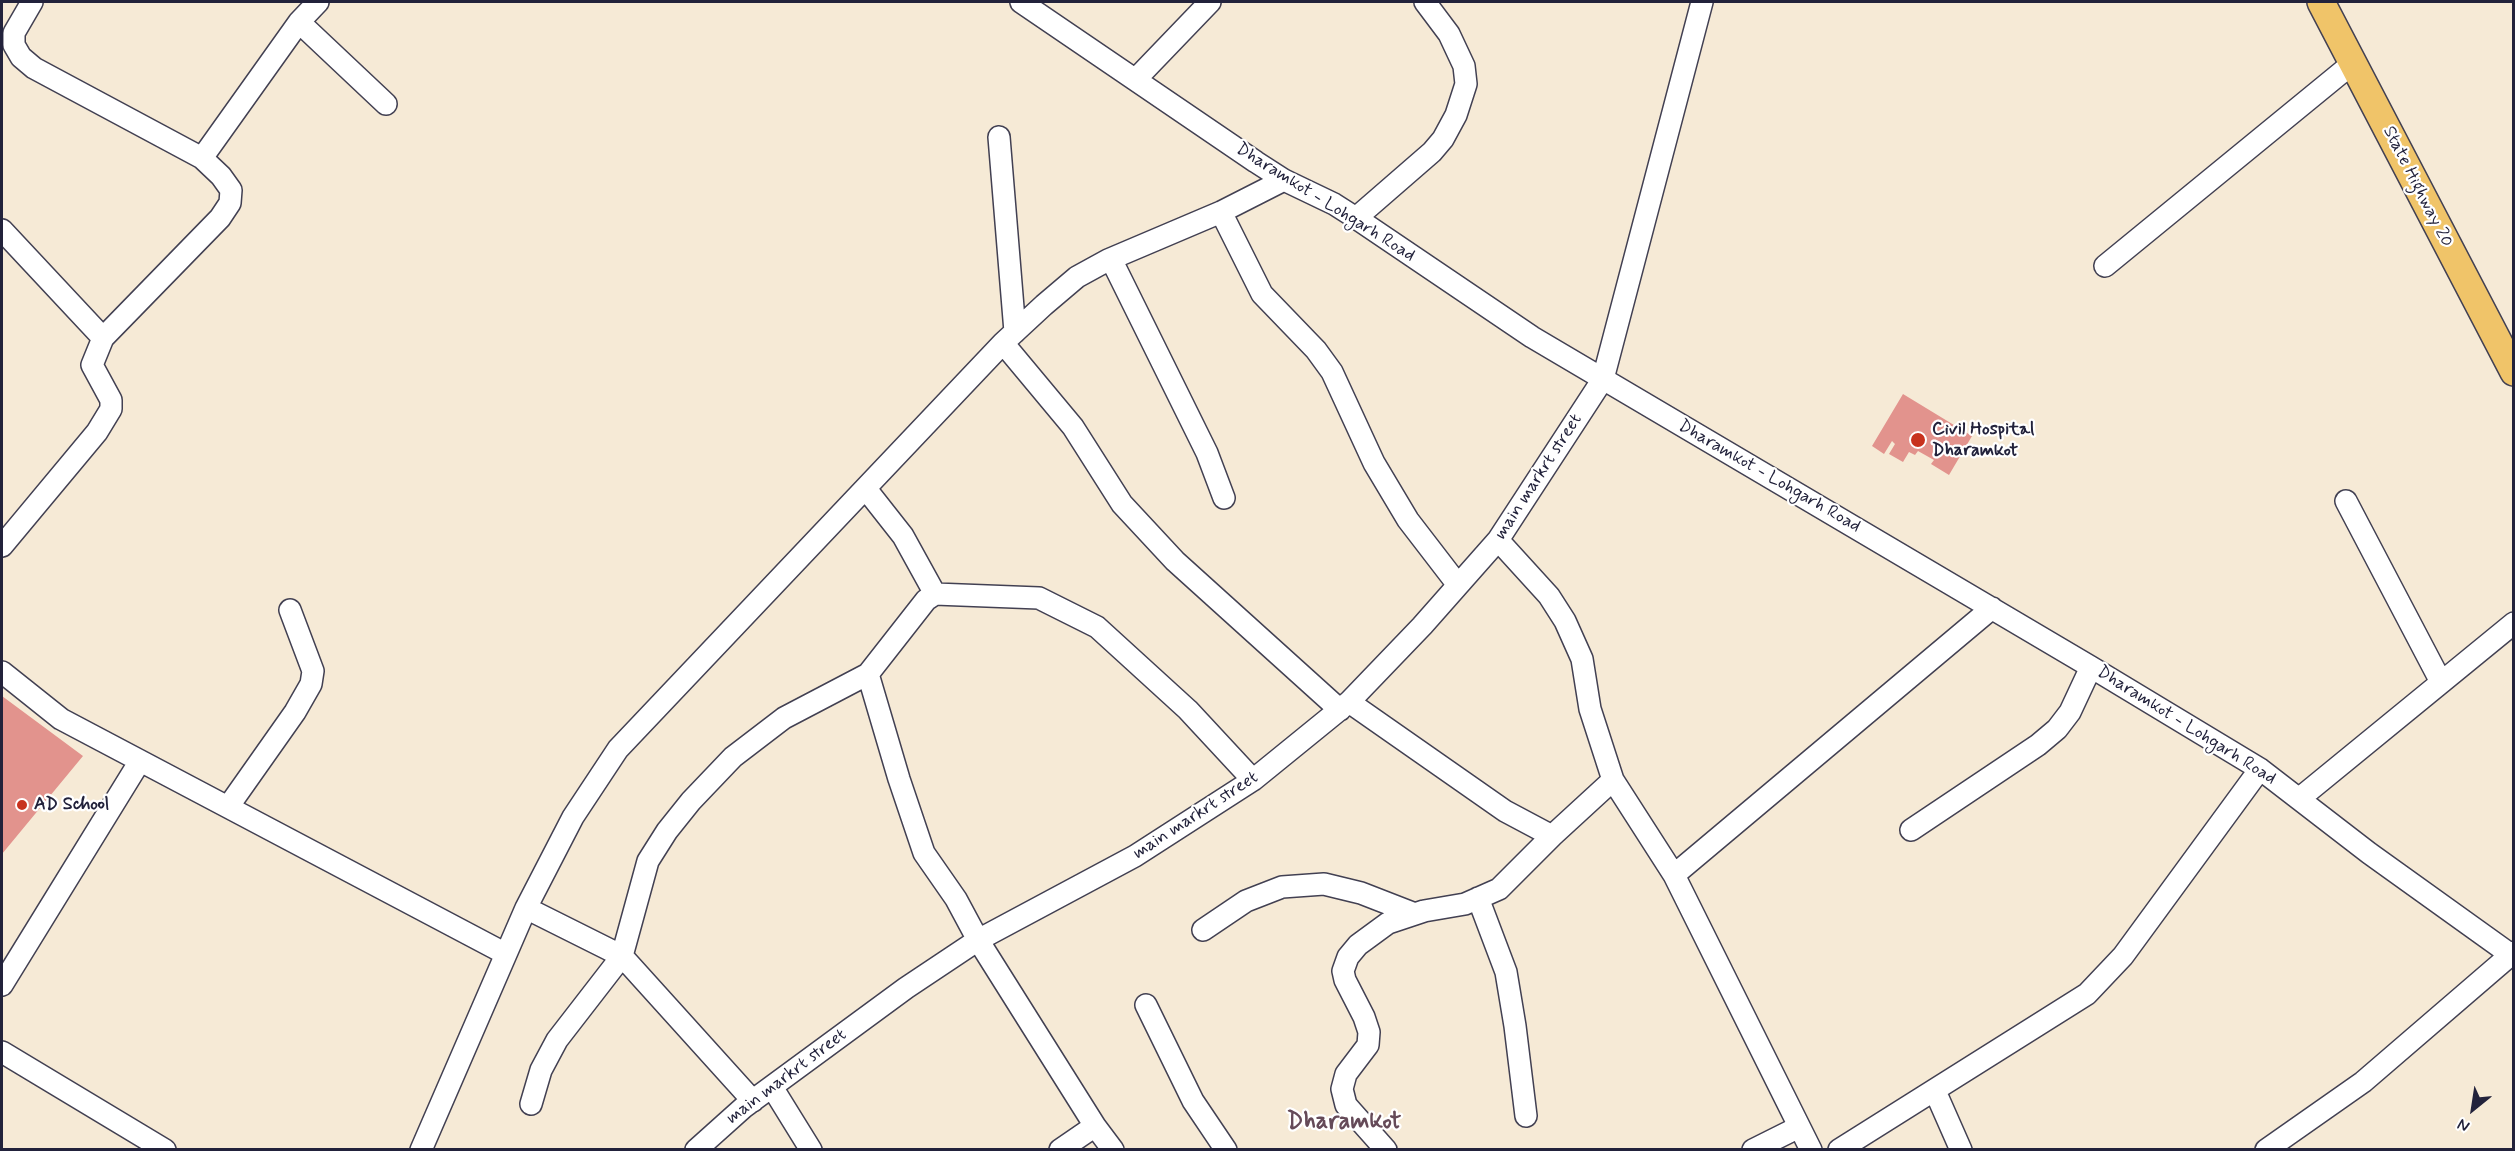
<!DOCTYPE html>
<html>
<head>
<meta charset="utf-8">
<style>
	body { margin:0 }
	#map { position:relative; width:2515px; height:1151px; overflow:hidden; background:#f6ead6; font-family:Mynerve,sans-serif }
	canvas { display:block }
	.frame { position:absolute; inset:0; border:3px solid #22223b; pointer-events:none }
	.north { position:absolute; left:2443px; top:1079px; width:60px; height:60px; -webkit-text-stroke:4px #fff; paint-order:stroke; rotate:210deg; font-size:16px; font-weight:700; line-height:24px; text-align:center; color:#22223b }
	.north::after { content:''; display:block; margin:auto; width:21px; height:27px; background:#22223b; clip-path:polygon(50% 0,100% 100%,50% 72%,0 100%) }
</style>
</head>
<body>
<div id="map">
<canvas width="2515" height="1151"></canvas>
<div class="frame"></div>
<div class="north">N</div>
</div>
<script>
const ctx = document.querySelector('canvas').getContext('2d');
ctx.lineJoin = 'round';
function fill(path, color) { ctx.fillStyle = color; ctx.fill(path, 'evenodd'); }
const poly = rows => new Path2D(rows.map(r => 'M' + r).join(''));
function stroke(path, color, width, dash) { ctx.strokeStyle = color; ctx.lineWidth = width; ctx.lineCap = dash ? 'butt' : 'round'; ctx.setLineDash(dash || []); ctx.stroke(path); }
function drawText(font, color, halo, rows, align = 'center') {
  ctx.font = font + ' Mynerve,sans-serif'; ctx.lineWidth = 4.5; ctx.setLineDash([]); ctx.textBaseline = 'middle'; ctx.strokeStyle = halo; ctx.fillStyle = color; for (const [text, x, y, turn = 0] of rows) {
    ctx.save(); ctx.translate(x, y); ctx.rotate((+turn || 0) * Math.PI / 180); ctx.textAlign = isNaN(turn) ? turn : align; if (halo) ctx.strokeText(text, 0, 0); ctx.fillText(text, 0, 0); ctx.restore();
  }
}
fill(poly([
	[1903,394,1972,436,1949,475,1931,464,1934,460,1918,451,1915,455,1909,452,1903,462,1889,454,1895,444,1892,441,1884,454,1872,446],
	[2,696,83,756,2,854]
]), '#e2938d');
const minor = poly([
	[1021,2,1256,162,1284,180,1334,204,1356,218,1532,337,2091,667,2260,769,2369,853,2514,957],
	[299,22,386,104],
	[1136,79,1210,2],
	[999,137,1015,332],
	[202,158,299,22,318,2],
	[1221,212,1262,294,1316,350,1332,372,1374,463,1408,520,1458,585],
	[1356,218,1432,152,1443,139,1456,115,1466,84,1464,66,1449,34,1425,2],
	[2,230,103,338,220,218,230,203,231,190,221,176,202,158,34,68,21,57,14,45,14,33,32,2],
	[1111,259,1207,453,1224,498],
	[2105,266,2353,63],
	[1003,343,1073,427,1122,504,1175,561,1340,710],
	[2346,501,2441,682],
	[1498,540,1549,596,1565,621,1582,659,1590,709,1613,780,1674,875,1811,1150],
	[2,546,97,432,111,409,111,400,92,365,103,338],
	[935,594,1039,598,1097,627,1188,710,1253,780],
	[2,672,61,719,506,954],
	[868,674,899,779,924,853,956,899,978,940,1095,1126,1113,1150],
	[1349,702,1505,811,1552,836,1613,780],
	[2300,798,2514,623],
	[228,807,295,712,311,684,313,671,290,610],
	[1911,830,2038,745,2057,729,2070,712,2091,667],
	[1674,875,1992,608],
	[1478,898,1506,972,1515,1026,1526,1116],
	[526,908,622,956,753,1101],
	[1203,930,1246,901,1282,887,1324,884,1361,893,1415,914],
	[2,985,140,761],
	[1146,1005,1193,1101,1226,1150],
	[2,1052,165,1150],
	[772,1087,811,1150],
	[1935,1091,1961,1150],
	[531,1104,541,1070,557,1040,622,956,648,861,667,831,691,801,733,757,784,718,868,674,926,600,935,594,903,536,866,489],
	[421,1150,526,908,573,817,618,749,1003,343,1044,305,1077,277,1108,260,1221,212,1284,180],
	[696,1150,744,1107,906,988,978,940,1135,856,1253,780,1349,702,1422,626,1498,540,1603,379,1702,2],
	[1060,1150,1095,1126],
	[1386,1150,1346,1105,1342,1089,1346,1074,1368,1045,1369,1032,1364,1017,1345,980,1343,971,1348,957,1358,945,1388,923,1424,911,1465,904,1499,889,1552,836],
	[1753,1150,1799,1127],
	[1839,1150,2087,994,2123,956,2260,769],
	[2266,1150,2363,1082,2514,952]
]);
const major = poly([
	[2321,2,2514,372]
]);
stroke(minor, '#424052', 24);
stroke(major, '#424052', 30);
stroke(minor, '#fff', 21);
stroke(major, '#f0c469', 27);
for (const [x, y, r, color] of [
	[1918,440,8,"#c8321e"],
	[22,805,6,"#c8321e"]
]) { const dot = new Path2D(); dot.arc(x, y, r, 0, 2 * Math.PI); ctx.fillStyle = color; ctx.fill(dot); stroke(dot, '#fff', 2); }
drawText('18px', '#22223b', '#fff', [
	["State Highway 20",2417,187,63],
	["Dharamkot - Lohgarh Road",1325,203,32],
	["main markrt street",1539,477,-57],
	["Dharamkot - Lohgarh Road",1769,477,30],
	["Dharamkot - Lohgarh Road",2186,726,32],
	["main markrt street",1196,816,-33],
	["main markrt street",787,1077,-37]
]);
drawText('bold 18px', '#22223b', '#fff', [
	["Civil Hospital",1932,430],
	["Dharamkot",1932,451],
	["AD School",34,805]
], 'left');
drawText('bold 24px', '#654a58', '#fff', [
	["Dharamkot",1344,1123]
]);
</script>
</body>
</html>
